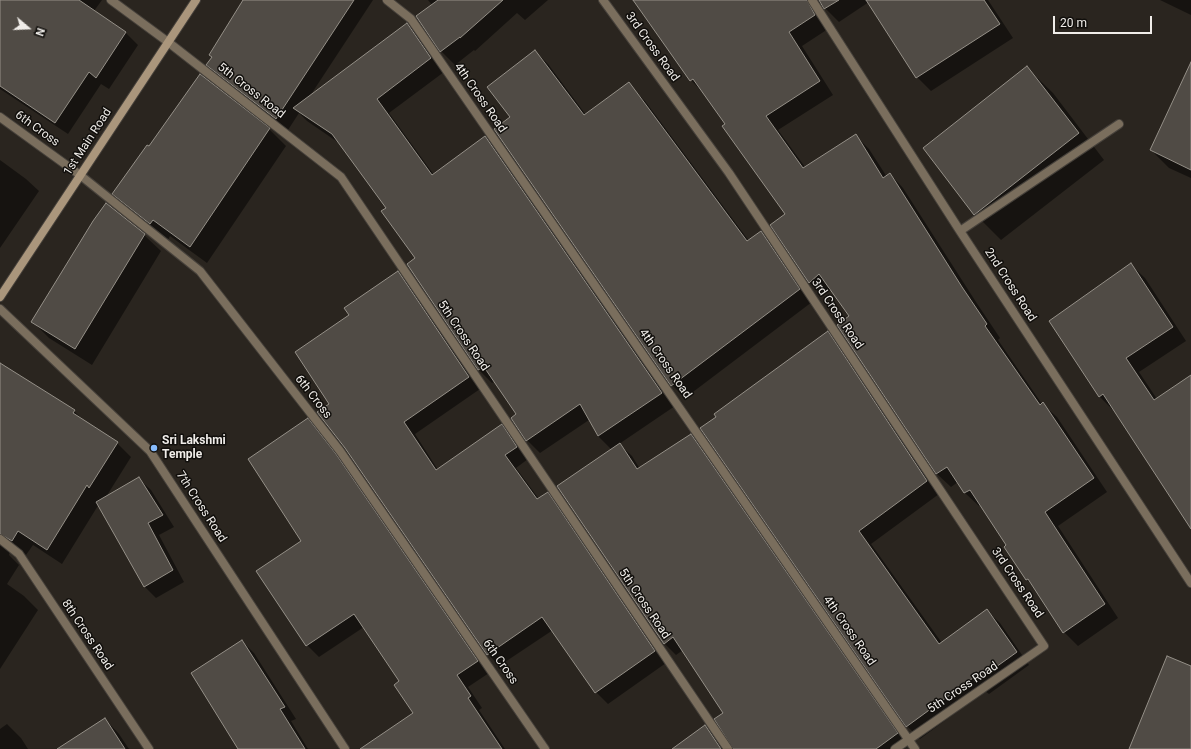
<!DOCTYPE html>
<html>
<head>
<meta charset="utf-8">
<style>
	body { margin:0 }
	#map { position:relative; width:1191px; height:749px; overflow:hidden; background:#2a251f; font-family:Roboto,sans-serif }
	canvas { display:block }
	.north { position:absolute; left:8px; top:8px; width:40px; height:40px; -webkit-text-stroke:3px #110f0c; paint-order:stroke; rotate:109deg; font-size:11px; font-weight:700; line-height:16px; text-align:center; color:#f0ede9 }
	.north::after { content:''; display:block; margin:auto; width:14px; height:18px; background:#f0ede9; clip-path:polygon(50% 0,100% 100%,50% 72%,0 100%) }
	.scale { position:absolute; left:1053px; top:16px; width:99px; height:18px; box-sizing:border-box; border:2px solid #f0ede9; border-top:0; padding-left:5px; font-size:12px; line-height:14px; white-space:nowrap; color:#f0ede9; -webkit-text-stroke:3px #110f0c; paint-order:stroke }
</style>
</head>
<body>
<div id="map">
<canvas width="1191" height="749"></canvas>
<div class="north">N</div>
<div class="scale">20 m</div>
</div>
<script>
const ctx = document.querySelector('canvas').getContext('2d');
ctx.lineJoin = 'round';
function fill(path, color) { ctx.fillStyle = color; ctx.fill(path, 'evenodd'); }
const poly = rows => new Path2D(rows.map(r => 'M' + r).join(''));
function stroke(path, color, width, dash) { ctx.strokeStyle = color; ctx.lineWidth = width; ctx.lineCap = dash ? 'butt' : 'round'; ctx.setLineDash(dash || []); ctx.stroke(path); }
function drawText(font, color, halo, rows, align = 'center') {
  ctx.font = font + ' Roboto,sans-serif'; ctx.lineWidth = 3; ctx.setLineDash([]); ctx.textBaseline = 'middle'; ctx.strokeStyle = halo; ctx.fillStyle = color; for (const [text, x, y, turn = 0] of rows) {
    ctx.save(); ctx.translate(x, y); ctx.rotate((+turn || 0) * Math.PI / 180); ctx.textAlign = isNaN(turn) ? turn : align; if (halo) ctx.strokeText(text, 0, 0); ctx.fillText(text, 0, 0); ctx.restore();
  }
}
fill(poly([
	[0,0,102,0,94,11,126,33,138,45,109,89,101,84,68,134,0,89],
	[249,0,373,0,310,96,407,24,420,37,444,72,389,113,434,175,485,137,498,150,675,406,619,444,632,456,640,469,691,435,702,447,909,746,904,749,735,749,724,713,683,650,676,655,665,644,612,450,598,436,589,420,540,453,527,440,512,418,518,414,495,381,492,383,479,370,408,264,416,259,387,208,339,143,307,121,299,113,288,130,219,77,208,65,212,58,210,55],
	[428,0,548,0,525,20,517,13,475,51,474,50,455,65,441,51,432,5],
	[634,0,988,0,1013,38,931,91,917,77,869,2,839,22,825,8,823,8,820,15,828,29,802,46,833,95,778,130,805,167,855,135,869,149,887,177,890,174,903,188,976,302,1000,338,998,340,1042,404,1057,417,1107,492,1058,526,1118,618,1078,646,1064,632,1037,589,1027,580,1008,545,981,505,979,506,965,493,958,482,951,487,937,474,838,325,850,316,831,289,823,296,809,282,786,214,726,124,704,94,691,80],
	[1160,0,1191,0,1191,15],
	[535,51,548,64,586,115,632,88,645,101,749,241,761,232,774,245,812,302,685,398,672,385,511,117],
	[1191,64,1191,178,1169,168,1151,150],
	[1027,68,1053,93,1104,160,1001,240,975,214],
	[269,129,286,146,207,263,170,236,168,240,130,211,114,194],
	[0,160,26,179,39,191,0,248],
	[144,235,161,251,92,365,49,338,33,322],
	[1131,265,1145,278,1186,341,1139,372,1157,399,1191,383,1191,527,1114,409,1113,410,1099,396],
	[398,272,409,284,480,389,415,434,438,470,502,426,513,437,528,459,516,468,539,499,547,493,559,505,666,663,608,704,596,692,553,630,499,666,488,654,331,404,351,316],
	[828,332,840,345,939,494,871,544,942,643,987,611,1000,623,1029,665,989,694,985,691,920,739,907,726,701,428],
	[0,373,74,411,86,423,117,443,131,457,106,497,139,479,151,490,174,527,159,535,184,582,156,598,144,586,99,504,62,564,33,545,26,555,16,548,10,550,9,555,19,565,7,584,24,596,38,610,0,669],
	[308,420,319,432,347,467,489,673,468,687,482,708,479,710,505,749,375,749,415,714,400,682,364,627,319,657,307,645,303,541],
	[242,641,254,653,296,719,291,721,308,749,240,749],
	[105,719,119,734,129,749,59,749],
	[7,724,21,738,28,749,0,749,0,729],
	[705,726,717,738,724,749,673,749]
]), '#0007');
const building = poly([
	[0,0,79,0,126,32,96,78,89,72,55,123,0,86,0,0],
	[243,0,354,0,276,119,206,65,212,57,209,55,243,0],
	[438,0,503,0,460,38,460,37,440,52,416,16,438,0],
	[633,0,807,0,815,15,789,32,820,81,766,116,803,168,856,134,883,178,890,173,962,287,987,324,985,326,1040,405,1043,402,1094,478,1045,512,1105,604,1063,633,1028,579,1026,580,1004,547,1006,545,970,490,964,493,947,467,936,474,837,325,849,316,819,274,809,283,770,225,785,214,722,126,725,124,693,79,690,81,633,0],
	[819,0,839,0,824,9,819,0],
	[866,0,984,0,1000,24,916,78,866,0],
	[407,23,431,58,377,99,432,175,485,136,662,393,598,436,580,404,526,441,511,418,516,414,484,367,478,370,407,264,415,258,381,211,386,208,332,134,293,108,407,23],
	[535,50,584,115,629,82,747,241,761,231,800,289,671,386,494,129,510,117,487,87,535,50],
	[1191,62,1191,170,1150,150,1191,62],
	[1027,66,1079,133,974,215,923,148,1027,66],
	[200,74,270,128,190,247,153,220,150,224,112,194,147,145,149,146,200,74],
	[106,203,145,234,75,349,31,322,93,221,106,203],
	[1131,263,1173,327,1126,358,1154,400,1191,375,1191,529,1103,394,1099,397,1049,321,1131,263],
	[398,271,469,377,404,422,436,470,502,424,517,447,505,455,537,499,548,492,655,651,595,693,542,617,487,655,345,448,317,412,329,404,295,352,349,315,344,308,398,271],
	[828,331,927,481,859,531,939,644,987,609,1017,652,975,682,973,678,906,727,700,428,716,417,714,414,828,331],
	[0,363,75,410,73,413,118,442,89,488,87,485,47,550,18,531,12,541,0,534,0,363],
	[308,418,336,454,478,661,457,675,471,696,468,698,502,749,360,749,413,713,394,685,399,681,354,614,306,646,256,571,301,541,248,459,308,418],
	[691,434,898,733,876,749,733,749,714,719,723,713,673,637,664,644,557,486,620,443,637,469,691,434],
	[139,477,163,515,148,523,173,570,144,587,96,502,139,477],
	[242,640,285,707,280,709,305,749,238,749,191,673,242,640],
	[1167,656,1191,666,1191,749,1129,749,1167,656],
	[105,718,125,749,57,749,105,718],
	[705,725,721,749,672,749,705,725]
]);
fill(building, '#504b45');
stroke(building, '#959088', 1);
const street = poly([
	[111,0,168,42,341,177,728,749],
	[387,0,411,19,915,749],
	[603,0,729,173,1044,646,895,749],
	[812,0,960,231,1191,583],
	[0,117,80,175,200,271,340,451,545,749],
	[960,231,1119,124],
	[0,309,150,451,345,749],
	[0,539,19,554,149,749]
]);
const secondary = poly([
	[0,297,196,0]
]);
stroke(street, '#46413b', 10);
stroke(secondary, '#46413b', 10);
stroke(street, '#7a6e5d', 8);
stroke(secondary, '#aa967c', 8);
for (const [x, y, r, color] of [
	[154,448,4,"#87bbfc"]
]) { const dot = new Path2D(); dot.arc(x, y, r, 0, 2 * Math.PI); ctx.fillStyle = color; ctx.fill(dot); stroke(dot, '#110f0c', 1.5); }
drawText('12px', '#f0ede9', '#110f0c', [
	["3rd Cross Road",652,47,54],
	["5th Cross Road",251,91,38],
	["4th Cross Road",480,98,55],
	["6th Cross",37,129,36],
	["1st Main Road",88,142,-57],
	["2nd Cross Road",1010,285,57],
	["3rd Cross Road",837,314,56],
	["5th Cross Road",463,336,56],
	["4th Cross Road",665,364,55],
	["6th Cross",313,397,52],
	["7th Cross Road",201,507,57],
	["3rd Cross Road",1017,583,56],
	["5th Cross Road",644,604,56],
	["4th Cross Road",849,631,55],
	["8th Cross Road",87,635,56],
	["6th Cross",500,662,55],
	["5th Cross Road",963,688,-34]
]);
drawText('bold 12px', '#f0ede9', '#110f0c', [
	["Sri Lakshmi",162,441],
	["Temple",162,455]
], 'left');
</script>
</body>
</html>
